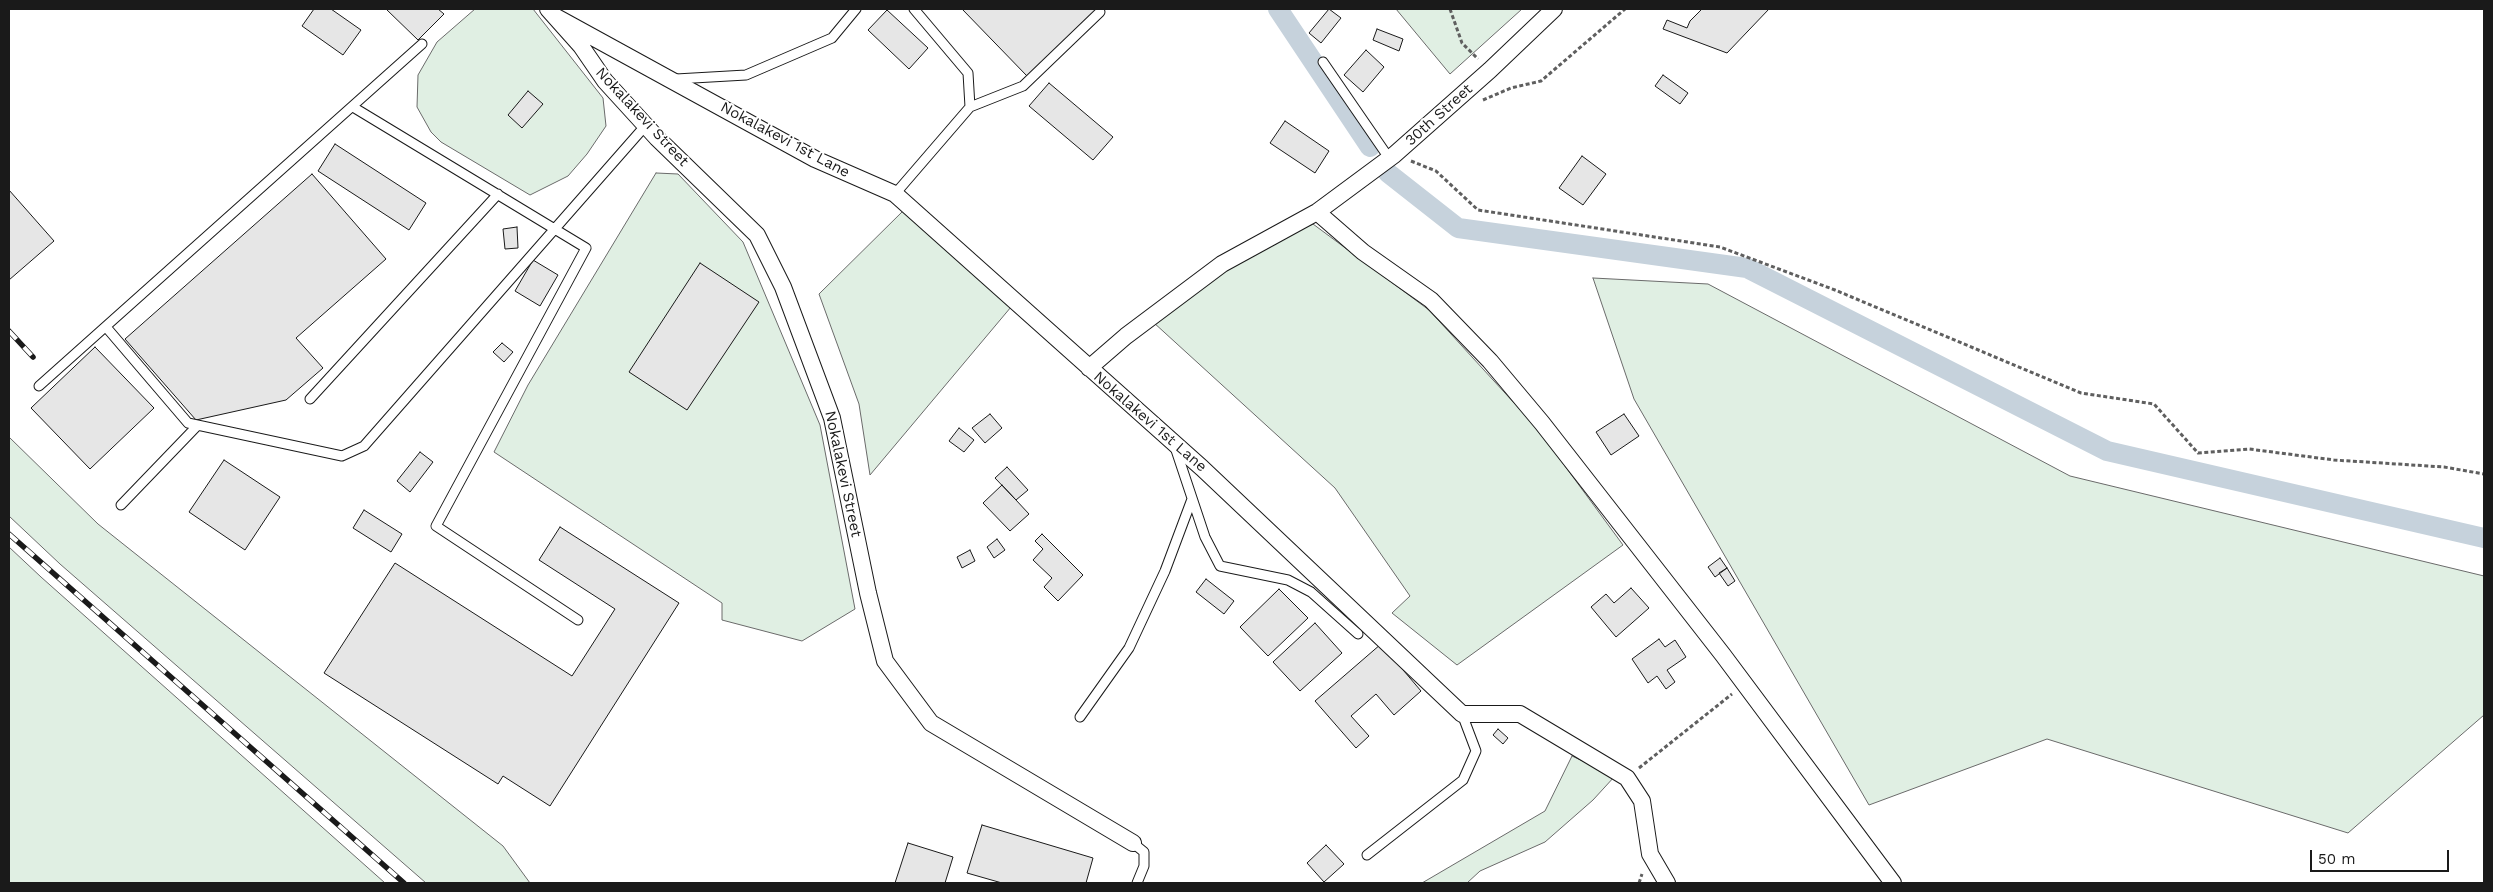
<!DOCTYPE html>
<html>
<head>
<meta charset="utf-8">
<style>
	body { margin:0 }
	#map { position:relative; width:2493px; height:892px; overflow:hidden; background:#fff; font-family:"Work Sans",sans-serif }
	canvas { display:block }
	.frame { position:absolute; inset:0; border:10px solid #1a1a1a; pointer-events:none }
	.scale { position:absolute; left:2310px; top:850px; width:139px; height:22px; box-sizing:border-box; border:2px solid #1a1a1a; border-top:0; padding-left:6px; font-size:15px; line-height:18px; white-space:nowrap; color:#1a1a1a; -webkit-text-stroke:4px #fff; paint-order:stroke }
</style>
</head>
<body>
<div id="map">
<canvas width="2493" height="892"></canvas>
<div class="frame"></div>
<div class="scale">50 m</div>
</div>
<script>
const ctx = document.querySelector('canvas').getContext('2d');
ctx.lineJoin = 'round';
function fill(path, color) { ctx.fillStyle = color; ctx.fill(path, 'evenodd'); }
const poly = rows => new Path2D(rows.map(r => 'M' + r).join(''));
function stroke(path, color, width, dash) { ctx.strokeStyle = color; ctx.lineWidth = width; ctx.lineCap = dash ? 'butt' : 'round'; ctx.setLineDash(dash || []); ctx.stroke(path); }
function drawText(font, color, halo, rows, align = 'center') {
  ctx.font = font + ' "Work Sans",sans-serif'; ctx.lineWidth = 4; ctx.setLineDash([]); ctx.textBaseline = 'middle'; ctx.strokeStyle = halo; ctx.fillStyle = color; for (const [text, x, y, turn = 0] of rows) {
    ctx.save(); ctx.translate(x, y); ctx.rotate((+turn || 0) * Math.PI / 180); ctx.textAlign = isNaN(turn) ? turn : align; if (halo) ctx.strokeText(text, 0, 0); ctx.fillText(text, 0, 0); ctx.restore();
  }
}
const green = poly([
	[475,9,533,9,603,98,606,126,587,154,568,176,530,195,441,142,431,132,417,107,418,75,437,42,475,9],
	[1396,9,1522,9,1450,74,1396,9],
	[656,173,678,174,743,242,820,425,855,609,802,641,722,620,722,603,494,452,528,385,656,173],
	[903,211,1011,307,870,475,859,404,819,294,903,211],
	[1313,224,1429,310,1537,428,1623,545,1457,665,1392,613,1410,596,1335,488,1153,322,1228,262,1313,224],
	[1593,278,1708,284,2070,476,2484,576,2484,715,2348,833,2047,739,1869,805,1634,399,1593,278],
	[9,437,98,524,503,846,530,883,426,883,60,564,9,516,9,437],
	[9,547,41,577,385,883,9,883,9,547],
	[1572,756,1615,776,1593,800,1545,842,1480,871,1467,883,1422,883,1545,811,1572,756]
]);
fill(green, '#e0efe3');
stroke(green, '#6a6a6a', 1);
stroke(poly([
	[1278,9,1370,147],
	[1388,173,1458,228,1747,268,2107,451,2484,538]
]), '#c6d2dc', 20);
const building = poly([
	[314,9,331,9,361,30,343,55,302,26,314,9],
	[386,9,438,9,444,14,418,40,386,9],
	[962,9,1098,9,1027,76,962,9],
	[1329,9,1341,18,1321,43,1309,33,1329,9],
	[1702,9,1769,9,1727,53,1663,29,1667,20,1687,28,1690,21,1702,9],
	[887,10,928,48,909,69,868,30,887,10],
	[1377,29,1403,39,1399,51,1373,40,1377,29],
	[1366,50,1384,67,1363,92,1344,75,1366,50],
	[1663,75,1688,93,1680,104,1655,86,1663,75],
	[1049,83,1113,137,1093,160,1029,106,1049,83],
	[528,91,543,104,522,128,508,115,528,91],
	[1285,121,1329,151,1315,173,1270,143,1285,121],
	[335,144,426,203,409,230,318,171,335,144],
	[1582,156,1606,174,1583,205,1559,188,1582,156],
	[312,174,386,259,296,338,323,368,286,400,196,420,125,339,312,174],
	[9,190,54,241,9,280,9,190],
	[517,227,518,248,505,249,503,229,517,227],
	[533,260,558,275,540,306,515,291,533,260],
	[700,263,759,302,687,410,629,372,700,263],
	[502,343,513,352,504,362,493,352,502,343],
	[95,347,154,408,90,469,31,408,95,347],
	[990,414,1002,428,985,443,972,428,990,414],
	[1624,414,1639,436,1611,455,1596,432,1624,414],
	[959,428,974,440,964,452,949,441,959,428],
	[420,452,433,462,410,492,397,481,420,452],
	[224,460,280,497,245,550,189,512,224,460],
	[1007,467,1028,490,1016,500,995,478,1007,467],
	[1002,485,1029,514,1010,531,983,503,1002,485],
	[364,510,402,534,391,552,353,528,364,510],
	[560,527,679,603,550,806,503,776,498,784,324,673,395,563,572,676,615,609,539,560,560,527],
	[1042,534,1083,575,1058,601,1044,587,1052,578,1033,560,1043,549,1035,541,1042,534],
	[997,539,1005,550,994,558,987,547,997,539],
	[970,550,975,561,962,568,957,557,970,550],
	[1720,558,1727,568,1715,577,1708,567,1720,558],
	[1727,568,1735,581,1728,586,1719,573,1727,568],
	[1206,579,1234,601,1224,614,1196,592,1206,579],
	[1631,588,1649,608,1616,637,1591,607,1606,594,1614,603,1631,588],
	[1279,589,1308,618,1268,656,1240,627,1279,589],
	[1315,623,1342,653,1300,691,1273,662,1315,623],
	[1659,639,1665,647,1675,640,1686,657,1667,670,1675,682,1666,689,1657,676,1648,683,1632,659,1659,639],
	[1381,644,1421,691,1394,715,1376,694,1351,716,1369,736,1356,748,1315,701,1381,644],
	[1498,729,1508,738,1503,744,1493,735,1498,729],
	[982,825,1093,858,1086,883,1002,883,967,873,982,825],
	[908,843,953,857,945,883,895,883,908,843],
	[1326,845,1344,864,1324,882,1307,863,1326,845]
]);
fill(building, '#e6e6e6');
stroke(building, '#1a1a1a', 1);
const lane = poly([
	[1323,62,1389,158],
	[676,79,746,75,832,38,856,9],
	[353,107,586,248,436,526,578,620],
	[970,107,1023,86,1100,12],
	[895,194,970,107,968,73,914,9],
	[106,327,188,423,342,456,364,446,646,125],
	[39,386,422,44],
	[310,399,498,194],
	[1175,447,1205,537,1220,566,1288,580,1311,592,1358,634],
	[121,505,198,425],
	[1080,717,1129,648,1165,571,1192,499],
	[1133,843,1144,852,1144,866,1137,883],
	[1367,855,1463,780,1476,751,1462,714]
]);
const street = poly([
	[548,9,581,46,605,81,657,138,757,235,783,287,832,418,868,593,885,661,931,723,1133,843],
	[556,17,815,159,895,194,1202,468,1462,714,1520,714,1627,778,1642,801,1650,854,1667,883],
	[1317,212,1363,252,1431,300,1490,361,1542,423,1723,655,1893,883],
	[1089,368,1126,336,1222,264,1317,212,1394,155,1490,70,1554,9]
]);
stroke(lane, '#1a1a1a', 11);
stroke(street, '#1a1a1a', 18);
stroke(poly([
	[1450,9,1462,43,1478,59],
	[1483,100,1511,88,1541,81,1625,9],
	[1411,161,1436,171,1478,210,1720,247,1835,290,2081,393,2154,404,2198,453,2249,449,2334,460,2444,467,2484,474],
	[1639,768,1732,694],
	[1639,883,1642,874]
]), '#5f5f5f', 3, [4, 2.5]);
stroke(lane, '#fff', 9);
stroke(street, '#fff', 16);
const rail = poly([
	[9,331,33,357],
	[9,534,404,883]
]);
stroke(rail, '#1a1a1a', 5.5);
stroke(rail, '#fff', 4, [11]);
drawText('15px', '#1a1a1a', '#fff', [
	["30th Street",1439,115,-42],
	["Nokalakevi Street",642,117,47],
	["Nokalakevi 1st Lane",785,140,28],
	["Nokalakevi 1st Lane",1150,422,41],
	["Nokalakevi Street",843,474,78]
]);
</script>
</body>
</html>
